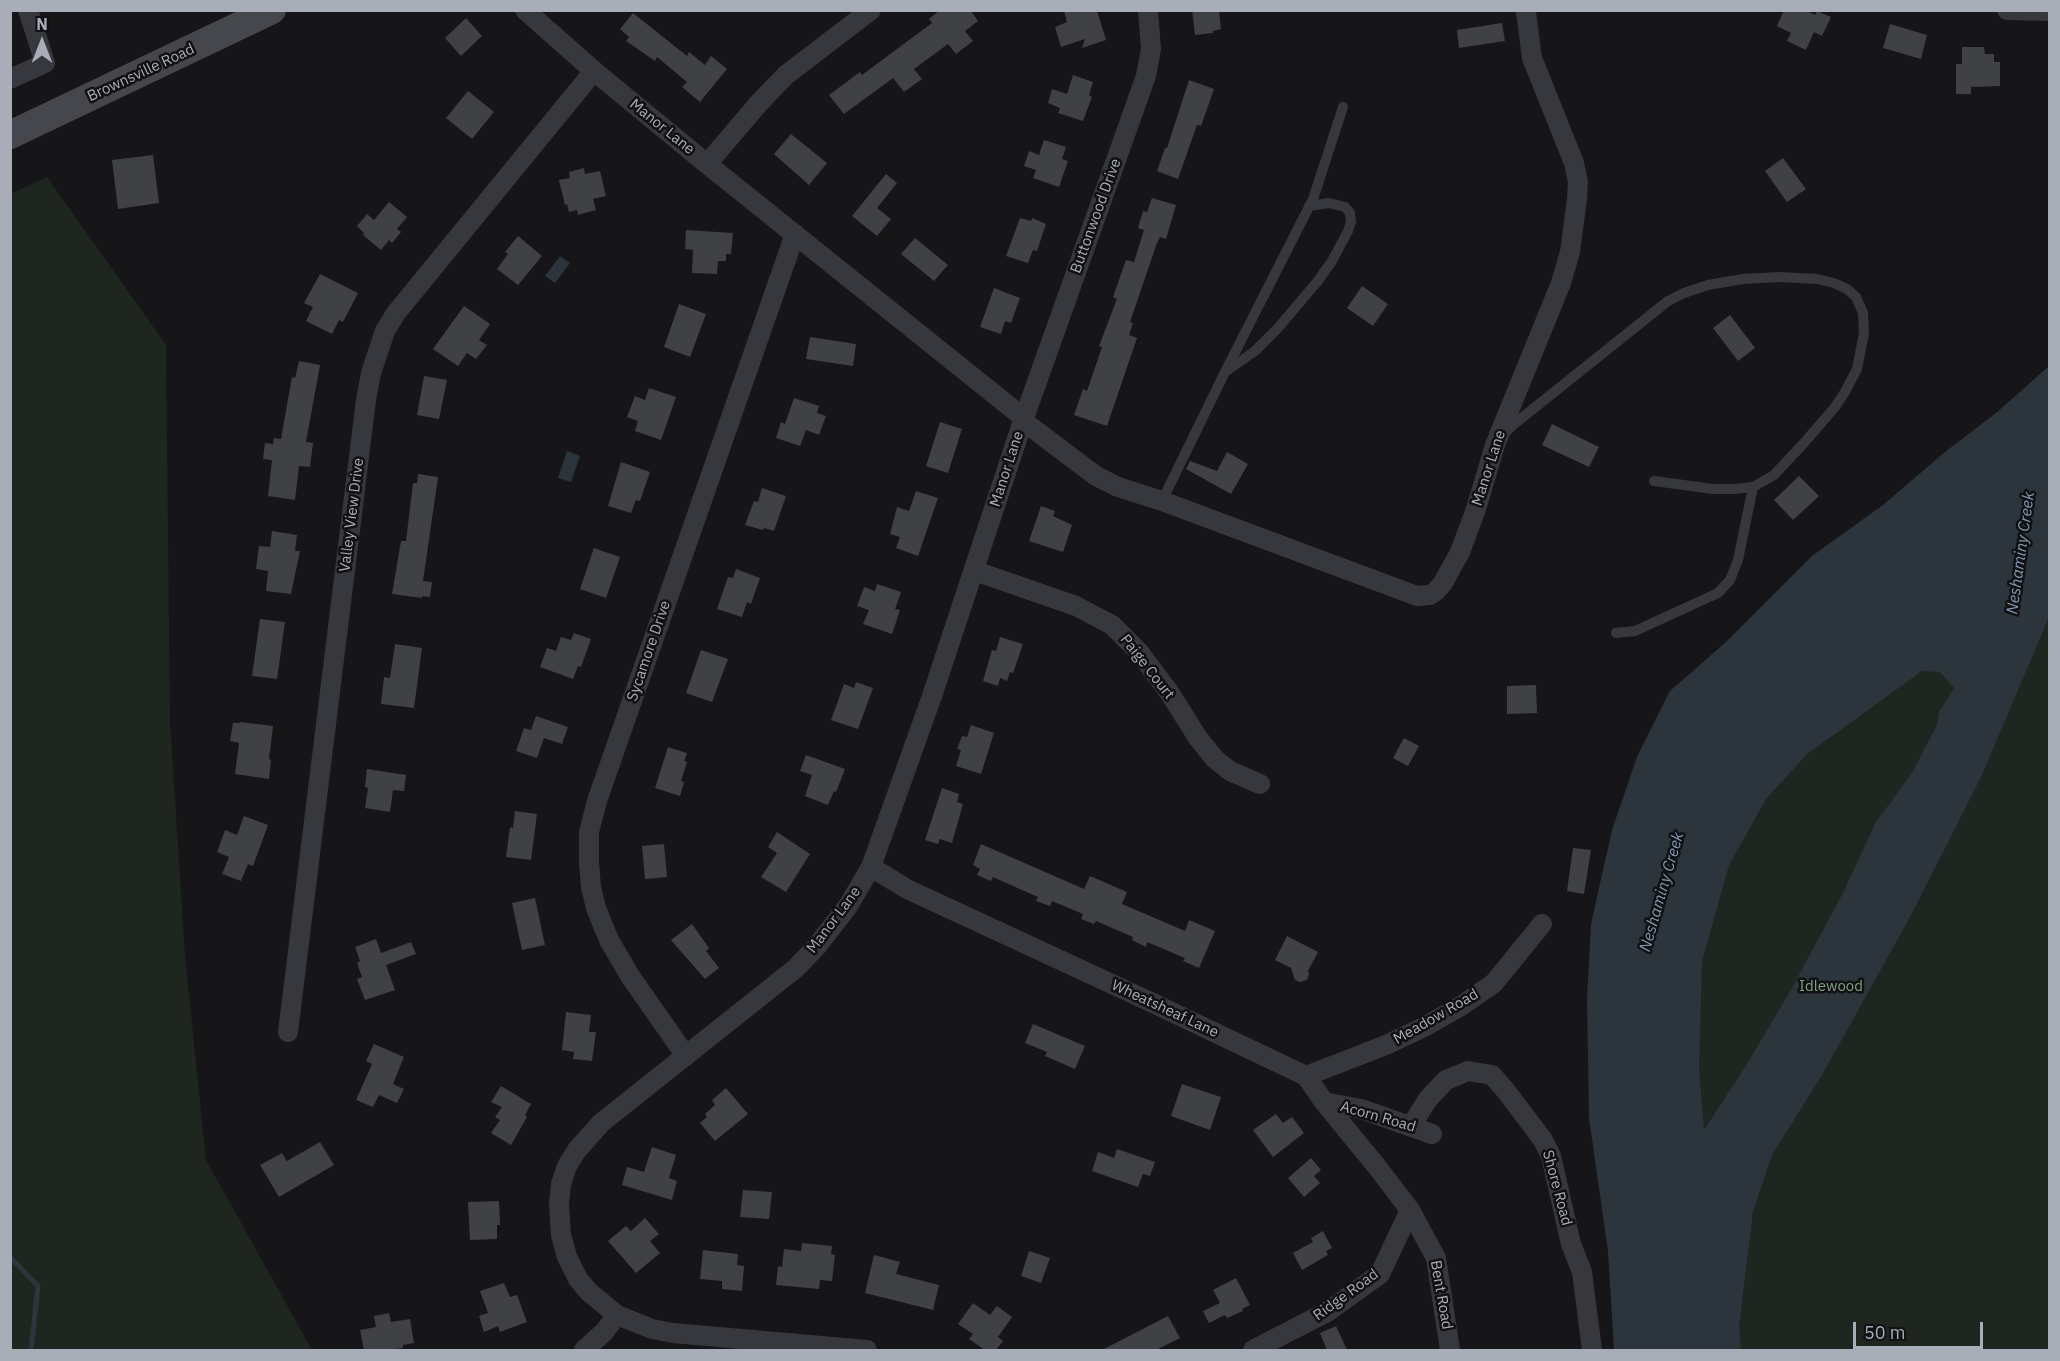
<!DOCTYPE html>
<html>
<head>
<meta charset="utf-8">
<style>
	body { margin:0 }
	#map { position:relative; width:2060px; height:1361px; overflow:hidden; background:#161618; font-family:"IBM Plex Sans",sans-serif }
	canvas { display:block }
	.frame { position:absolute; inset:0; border:12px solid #a8adb8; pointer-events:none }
	.north { position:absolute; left:12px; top:12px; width:60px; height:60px; -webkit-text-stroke:4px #111113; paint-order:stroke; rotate:0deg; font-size:16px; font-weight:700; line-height:24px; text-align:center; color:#a8adb8 }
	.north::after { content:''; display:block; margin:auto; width:21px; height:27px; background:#a8adb8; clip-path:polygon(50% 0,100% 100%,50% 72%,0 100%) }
	.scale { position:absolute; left:1853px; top:1322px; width:130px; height:27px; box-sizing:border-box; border:3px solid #a8adb8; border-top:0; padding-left:8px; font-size:18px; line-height:21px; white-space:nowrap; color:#a8adb8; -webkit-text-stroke:4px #111113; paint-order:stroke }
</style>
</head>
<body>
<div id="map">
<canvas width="2060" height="1361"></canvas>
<div class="frame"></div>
<div class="north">N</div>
<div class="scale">50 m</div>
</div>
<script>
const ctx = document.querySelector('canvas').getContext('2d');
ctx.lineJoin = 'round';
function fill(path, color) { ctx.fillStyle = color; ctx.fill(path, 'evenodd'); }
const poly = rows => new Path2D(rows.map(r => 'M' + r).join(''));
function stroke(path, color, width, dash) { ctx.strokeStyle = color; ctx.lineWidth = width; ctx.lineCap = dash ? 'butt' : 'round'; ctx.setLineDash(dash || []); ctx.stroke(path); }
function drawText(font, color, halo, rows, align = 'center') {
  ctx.font = font + ' "IBM Plex Sans",sans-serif'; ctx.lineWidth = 5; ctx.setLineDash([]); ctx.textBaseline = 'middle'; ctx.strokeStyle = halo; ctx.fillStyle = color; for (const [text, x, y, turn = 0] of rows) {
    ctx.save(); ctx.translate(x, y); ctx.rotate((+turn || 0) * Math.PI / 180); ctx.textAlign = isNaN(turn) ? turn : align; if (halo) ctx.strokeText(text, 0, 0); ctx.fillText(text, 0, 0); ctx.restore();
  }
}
fill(poly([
	[47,177,166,345,170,721,185,956,206,1160,312,1350,11,1350,10,194],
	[2049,442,2049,1350,1642,1350,1721,687]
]), '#1e261f');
fill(poly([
	[560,256,570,263,555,283,545,276],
	[2049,366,2049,617,1981,777,1910,917,1822,1075,1772,1155,1753,1211,1739,1327,1741,1350,1614,1350,1608,1251,1589,1118,1587,999,1591,924,1612,830,1637,757,1670,691,1726,642,1812,556,1883,505,1945,452,1996,413],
	[1922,671,1940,672,1954,688,1939,712,1937,725,1912,773,1876,822,1843,893,1792,988,1744,1069,1704,1130,1699,1069,1702,961,1729,865,1766,799,1807,754],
	[567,451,580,456,571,482,558,478]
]), '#2c353c');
stroke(poly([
	[10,1257,38,1286,31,1350]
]), '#2c353c', 5);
fill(poly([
	[940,10,970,10,978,21,965,31,973,41,956,54,948,44,914,69,922,79,904,92,893,78,844,114,829,95,860,72,862,75,932,23,929,19],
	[1192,10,1219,10,1221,29,1213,31,1213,33,1195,35],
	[1784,10,1805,10,1815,15,1817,11,1831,17,1822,36,1814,32,1806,50,1787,41,1791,33,1777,26],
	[1064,11,1097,11,1106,40,1082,48,1085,39,1061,47,1055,27,1067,22],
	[633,13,687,56,689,52,705,65,711,56,727,69,700,102,682,87,687,82,657,57,655,61,626,41,629,37,620,29],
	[466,18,482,36,461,56,445,38],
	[1502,23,1505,41,1459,48,1457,30],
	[1890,24,1927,35,1921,59,1883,48],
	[1962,47,1984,47,1985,54,1994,54,1994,62,2000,62,2000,86,1971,87,1971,94,1956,94,1956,64,1962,64],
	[1073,75,1093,82,1089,95,1092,97,1083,121,1058,113,1060,108,1048,103,1052,89,1067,94],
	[1189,80,1214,89,1201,126,1197,125,1178,179,1157,171,1165,148,1167,148],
	[468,91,494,112,472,139,446,118],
	[791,134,827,163,809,185,774,154],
	[1044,140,1066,147,1062,159,1068,161,1059,187,1033,178,1036,170,1024,166,1029,151,1039,155],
	[153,155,159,203,118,209,112,160],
	[1783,158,1806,189,1787,202,1765,171],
	[584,168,585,174,600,171,606,196,593,199,596,210,578,215,577,210,569,212,567,204,565,205,559,180,570,178,569,172],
	[886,174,897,183,877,208,891,219,877,236,852,216],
	[1152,198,1176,205,1166,239,1160,237,1157,243,1130,322,1133,323,1129,335,1137,338,1107,426,1074,415,1083,389,1087,391,1102,347,1099,346,1117,299,1113,297,1126,260,1134,262,1144,230,1138,228,1143,211,1147,212],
	[389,202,407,217,397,229,401,232,392,243,389,240,381,250,363,235,364,233,357,226,367,214,374,220],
	[1020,218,1031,221,1032,218,1046,224,1037,251,1033,250,1028,263,1006,256],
	[686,230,733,233,731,254,726,254,726,261,718,261,717,274,692,273,693,250,685,249],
	[518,236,542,256,518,285,497,269,508,254,505,252],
	[915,238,948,265,934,281,901,254],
	[320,274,358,293,343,322,339,320,332,334,306,321,313,307,304,303],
	[1362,286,1388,304,1373,326,1347,308],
	[994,288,1020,298,1011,323,1005,321,1001,334,980,327],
	[679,304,706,314,690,357,664,347],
	[464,306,490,324,479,340,487,345,476,359,467,353,458,366,433,349],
	[1730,315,1755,348,1738,361,1713,328],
	[810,337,856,344,853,366,806,359],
	[299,361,320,365,306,442,313,443,310,467,299,466,295,500,268,496,272,460,263,459,265,443,273,444,274,438,281,439,292,377,295,378],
	[424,376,447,380,439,419,417,415],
	[649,388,676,397,661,440,635,431,638,421,627,417,635,396,645,400],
	[794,398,819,406,817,413,826,416,819,435,806,430,800,446,776,438,781,422,785,424],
	[940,422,962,429,948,473,926,466],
	[1552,424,1599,447,1589,467,1542,445],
	[1227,452,1248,464,1231,494,1186,469,1190,461,1217,471],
	[621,462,650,472,640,501,636,500,631,513,608,506],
	[418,474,438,477,423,581,432,582,430,597,422,596,422,598,392,594,401,541,406,541,413,483,417,483],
	[1799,476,1819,496,1793,520,1774,500],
	[762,488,786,496,774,531,764,528,763,530,745,525,754,501,758,502],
	[916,491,938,498,918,556,896,548,900,537,890,534,897,507,909,511],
	[1041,506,1055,511,1053,516,1072,525,1063,552,1029,541],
	[272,531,297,535,295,551,300,551,291,594,266,591,268,571,256,569,259,546,270,547],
	[594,548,620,557,606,598,580,589],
	[736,569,760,578,751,604,747,602,742,617,717,609,728,577,733,578],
	[877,584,901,592,895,609,900,610,892,634,863,624,869,610,857,606,864,587,875,591],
	[260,619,285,622,277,679,252,676],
	[574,633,591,639,581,667,578,666,573,679,540,667,547,648,556,651,561,637,571,640],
	[1000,637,1023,644,1013,673,1010,672,1007,681,1000,678,998,686,983,681,992,650,996,651],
	[395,644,422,648,414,708,381,704,384,677,390,678],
	[701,650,728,659,712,702,686,693],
	[856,682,873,688,858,729,831,720,844,684,854,688],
	[1536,685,1537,713,1507,714,1507,686],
	[536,716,568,727,562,744,544,738,537,758,516,751,524,728,531,730],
	[240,722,273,726,269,759,271,760,269,779,235,774,239,743,230,741,233,723,240,723],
	[971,725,994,733,981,774,956,766,961,750,957,749,962,736,967,737],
	[1404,738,1419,746,1408,766,1393,758],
	[668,747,687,753,684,761,687,762,681,781,684,782,680,796,655,788],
	[806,755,845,769,836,792,834,791,828,805,805,796,812,775,800,771],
	[367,769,406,775,404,791,393,790,390,812,365,808,368,788,365,787],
	[942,788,959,794,957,802,963,804,952,843,940,839,938,844,925,840],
	[515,811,537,814,531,860,506,857,510,827,513,828],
	[244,816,268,825,253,866,248,864,241,881,222,874,229,857,217,852,225,830,237,835],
	[777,832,810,854,786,892,761,877,777,853,768,847],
	[664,844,667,877,645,879,642,846],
	[981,844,1084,889,1090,876,1127,892,1122,904,1185,931,1189,920,1215,931,1199,968,1183,961,1185,958,1147,942,1146,947,1132,940,1133,937,1096,921,1094,924,1081,919,1083,914,1052,901,1050,906,1036,901,1038,897,1022,890,993,877,991,881,977,875,980,869,973,865],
	[1573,848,1591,850,1584,894,1567,891],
	[535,898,545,945,522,950,512,903],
	[692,924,709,948,706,951,719,968,705,979,671,940],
	[1287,936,1318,952,1308,971,1309,974,1307,980,1300,982,1295,980,1291,968,1275,960],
	[376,939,381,953,411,942,416,954,386,965,395,990,365,1000,357,979,362,977,357,963,360,961,355,947],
	[566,1012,591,1015,589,1032,596,1032,592,1061,573,1059,574,1052,562,1050],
	[1033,1024,1085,1046,1075,1069,1045,1056,1047,1052,1025,1043],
	[374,1044,404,1057,393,1084,404,1089,397,1103,379,1095,373,1107,356,1100,372,1064,366,1061],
	[1182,1084,1221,1097,1210,1130,1171,1116],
	[501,1086,531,1104,525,1115,527,1117,511,1145,491,1133,500,1120,495,1117,502,1107,491,1102],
	[726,1088,748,1114,715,1141,700,1123,707,1117,705,1114,715,1105,712,1100],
	[1276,1114,1283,1123,1292,1117,1304,1133,1273,1157,1253,1130],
	[320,1142,334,1165,279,1197,260,1165,282,1153,287,1161],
	[652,1147,676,1155,669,1178,677,1181,672,1200,622,1185,627,1167,644,1172],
	[1117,1149,1155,1162,1150,1176,1143,1174,1138,1187,1092,1171,1098,1152,1114,1158],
	[1311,1158,1321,1170,1314,1176,1320,1183,1304,1197,1288,1178],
	[743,1190,772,1192,769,1219,740,1217],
	[499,1201,500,1225,497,1225,497,1239,470,1240,468,1202],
	[645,1218,659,1234,650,1241,660,1253,636,1273,608,1241,626,1226,631,1231],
	[1323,1231,1332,1248,1326,1251,1328,1255,1302,1270,1293,1253,1313,1242,1311,1238],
	[802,1243,832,1246,831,1254,835,1255,832,1281,820,1280,819,1289,776,1285,778,1266,782,1267,784,1249,801,1251],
	[703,1250,738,1254,737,1265,744,1266,742,1291,722,1289,722,1281,700,1279],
	[1029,1251,1050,1258,1041,1283,1021,1276],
	[874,1255,900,1262,896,1274,939,1285,933,1310,865,1293],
	[1236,1278,1250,1305,1242,1309,1243,1311,1227,1318,1225,1315,1209,1323,1203,1311,1220,1303,1213,1290],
	[504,1283,510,1297,517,1295,527,1322,500,1332,498,1326,484,1332,479,1316,488,1313,480,1291],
	[973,1303,990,1315,997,1306,1012,1317,998,1337,1003,1341,996,1350,985,1350,969,1339,973,1334,958,1324],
	[389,1313,391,1322,410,1319,414,1343,403,1345,403,1348,385,1350,364,1350,360,1330,376,1327,374,1316],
	[1168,1316,1180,1338,1156,1350,1102,1350],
	[1336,1326,1347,1350,1327,1350,1320,1333]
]), '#404145');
stroke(poly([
	[1225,372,1313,199,1343,107],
	[1506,432,1513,425,1668,301,1684,293,1708,285,1743,279,1779,277,1817,279,1834,283,1847,289,1856,297,1863,313,1864,333,1857,369,1845,392,1835,407,1804,443,1774,475,1753,487,1733,489,1713,489,1654,481],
	[1162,501,1225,372,1255,351,1278,328,1317,282,1332,261,1348,231,1351,222,1350,213,1345,207,1329,203,1309,206],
	[1616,633,1635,631,1718,593,1730,580,1738,560,1753,487]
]), '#37383d', 10);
stroke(poly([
	[525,10,594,71,707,164,1024,418],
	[2007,10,2050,11],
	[10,79,45,63,28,10],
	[707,164,759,103,786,75,871,10],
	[1023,421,1096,476,1118,487,1162,501,1417,596,1430,595,1436,591,1443,583,1460,552,1476,509,1495,445,1561,283,1570,252,1577,199,1578,182,1574,163,1532,58,1526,12],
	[975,571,1076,606,1112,625,1139,652,1169,692,1198,738,1215,759,1230,771,1260,784],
	[871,867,907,889,1155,1004,1306,1076,1324,1102,1378,1168,1410,1210,1436,1258,1450,1350],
	[288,1032,366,400,371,373,385,331,396,313,594,71],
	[686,1056,630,976,609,940,596,908,591,887,589,862,589,832,597,801,795,234],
	[1306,1076,1386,1045,1424,1027,1461,1006,1494,983,1542,924],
	[1324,1102,1361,1109,1432,1134],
	[1411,1126,1428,1099,1446,1080,1468,1071,1492,1075,1506,1091,1543,1140,1551,1156,1571,1244,1582,1272,1592,1350],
	[584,1350,604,1332,617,1315],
	[867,1350,673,1333,652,1329,617,1315,589,1292,578,1279,567,1257,561,1235,559,1204,561,1184,567,1166,577,1150,601,1123,796,968,817,946,848,906,871,867,932,696,1023,421,1146,76,1151,49,1148,10],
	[1253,1350,1327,1312,1380,1274,1410,1210]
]), '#37383d', 20);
stroke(poly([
	[10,135,272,10]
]), '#45474d', 28);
drawText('15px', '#a8adb8', '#111113', [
	["Brownsville Road",141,73,-25],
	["Manor Lane",662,127,39],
	["Buttonwood Drive",1096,216,-70],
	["Manor Lane",1489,468,-72],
	["Manor Lane",1007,469,-72],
	["Valley View Drive",352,515,-83],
	["Sycamore Drive",649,651,-71],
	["Paige Court",1147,667,52],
	["Manor Lane",834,920,-53],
	["Wheatsheaf Lane",1165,1009,25],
	["Meadow Road",1436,1017,-30],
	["Acorn Road",1378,1117,16],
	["Shore Road",1557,1188,75],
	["Ridge Road",1346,1295,-36],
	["Bent Road",1441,1295,80]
]);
drawText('15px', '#7fa381', '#111113', [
	["Idlewood",1831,987]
]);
drawText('italic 16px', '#7f9bb3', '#111113', [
	["Neshaminy Creek",2021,553,-82],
	["Neshaminy Creek",1662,892,-74]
]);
</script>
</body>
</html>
